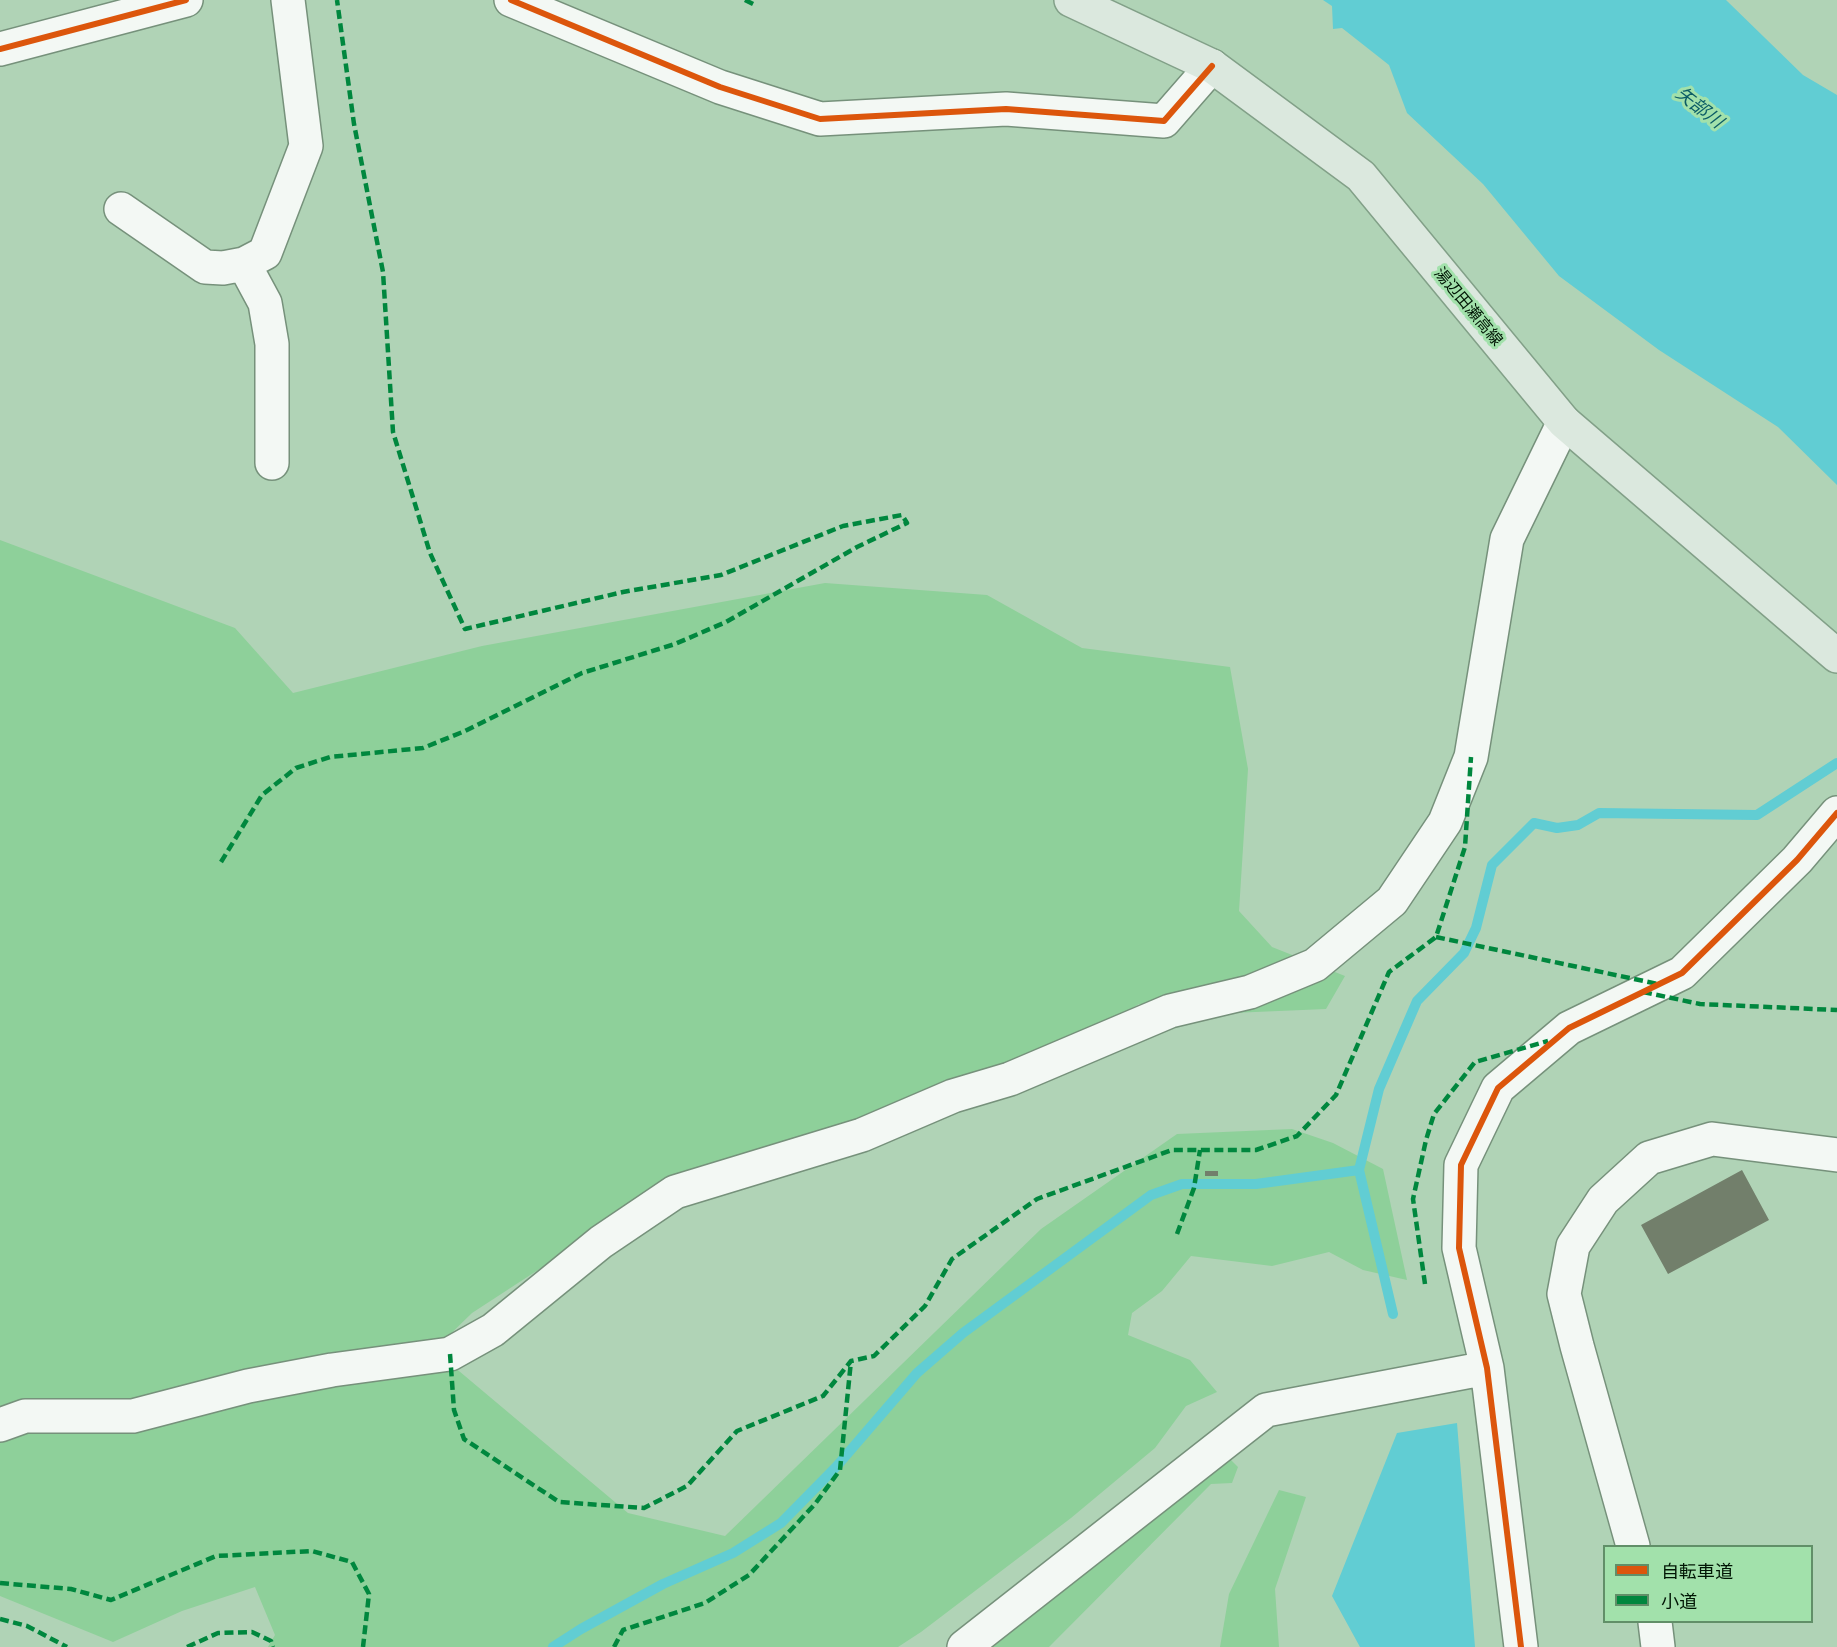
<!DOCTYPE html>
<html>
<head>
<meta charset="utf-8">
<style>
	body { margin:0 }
	#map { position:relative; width:1837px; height:1647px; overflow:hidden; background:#b0d3b6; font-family:Rubik,"Noto Sans JP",sans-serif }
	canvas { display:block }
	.legend { position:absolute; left:1603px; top:1545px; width:210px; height:78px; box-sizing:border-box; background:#a2e1ab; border:2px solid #618f68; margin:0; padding:8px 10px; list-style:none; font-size:18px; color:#001504 }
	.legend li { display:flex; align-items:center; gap:12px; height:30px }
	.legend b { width:30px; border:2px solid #618f68 }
</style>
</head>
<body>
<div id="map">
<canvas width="1837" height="1647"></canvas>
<ul class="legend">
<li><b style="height:8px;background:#dc560c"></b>自転車道</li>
<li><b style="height:8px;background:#00873e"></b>小道</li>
</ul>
</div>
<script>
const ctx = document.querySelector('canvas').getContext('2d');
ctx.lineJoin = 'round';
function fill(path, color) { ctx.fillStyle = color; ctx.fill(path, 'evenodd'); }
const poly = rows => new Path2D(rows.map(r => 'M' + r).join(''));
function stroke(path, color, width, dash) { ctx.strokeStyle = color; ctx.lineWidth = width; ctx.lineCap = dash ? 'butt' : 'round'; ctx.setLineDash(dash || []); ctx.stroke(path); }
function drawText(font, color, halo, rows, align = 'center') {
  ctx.font = font + ' Rubik,"Noto Sans JP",sans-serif'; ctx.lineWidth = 6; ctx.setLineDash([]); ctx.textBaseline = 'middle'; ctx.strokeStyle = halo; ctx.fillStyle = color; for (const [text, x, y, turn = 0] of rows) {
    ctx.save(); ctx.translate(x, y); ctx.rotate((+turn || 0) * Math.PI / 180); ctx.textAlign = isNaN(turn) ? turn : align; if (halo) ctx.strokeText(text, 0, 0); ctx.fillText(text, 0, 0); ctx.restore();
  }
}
fill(poly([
	[0,540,235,628,293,693,482,646,825,583,987,595,1082,648,1230,667,1248,769,1239,911,1272,947,1345,976,1326,1009,1208,1014,1139,1004,975,1099,607,1225,472,1313,434,1350,628,1513,725,1536,1041,1229,1177,1134,1292,1129,1333,1143,1383,1169,1407,1280,1363,1270,1329,1252,1272,1266,1191,1256,1162,1291,1132,1313,1128,1335,1190,1360,1217,1392,1186,1406,1155,1448,1071,1518,921,1632,898,1647,268,1647,275,1635,255,1587,182,1611,113,1642,0,1596],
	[1224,1453,1238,1467,1232,1483,1211,1484,1049,1647,986,1647],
	[1279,1490,1306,1497,1275,1589,1279,1647,1220,1647,1229,1594]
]), '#8ed09a');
fill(poly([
	[1323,0,1726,0,1803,75,1837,95,1837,485,1778,427,1659,350,1559,276,1483,184,1407,113,1389,65,1342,28,1333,29,1332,6],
	[1457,1423,1475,1647,1360,1647,1332,1596,1397,1433]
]), '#61cdd3');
stroke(poly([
	[1359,1170,1393,1314],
	[553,1647,581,1629,663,1584,733,1553,781,1523,836,1467,917,1373,963,1333,1151,1195,1182,1184,1256,1184,1359,1170,1379,1089,1417,1001,1464,953,1476,928,1492,865,1534,823,1557,828,1578,825,1599,813,1757,815,1837,763]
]), '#61cdd3', 10);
fill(poly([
	[1742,1170,1769,1220,1668,1274,1641,1225],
	[1205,1171,1218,1171,1218,1176,1205,1176]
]), '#727f6b');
const minor = poly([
	[511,0,720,87,820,119,1006,109,1164,121,1212,66],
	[0,49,186,0],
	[121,209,205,267,223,268,244,264,265,253,306,146,288,0],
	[244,264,265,303,272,344,272,463],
	[0,1425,25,1416,133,1416,248,1386,332,1370,450,1354,493,1330,601,1242,675,1192,862,1135,953,1096,1010,1079,1170,1011,1250,992,1315,965,1392,901,1445,822,1471,757,1507,539,1564,422],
	[1633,1546,1577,1346,1564,1294,1573,1246,1603,1200,1649,1158,1712,1139,1837,1155],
	[1655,1622,1658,1647],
	[964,1647,1266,1410,1487,1368],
	[1521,1647,1487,1368,1459,1248,1461,1165,1498,1088,1569,1028,1682,973,1797,860,1837,813]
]);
const major = poly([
	[1071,0,1212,66,1361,176,1564,422,1837,656]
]);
stroke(minor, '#76917b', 36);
stroke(major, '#82a088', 36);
stroke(minor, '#f3f8f4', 33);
stroke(major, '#dbe8de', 33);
stroke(poly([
	[745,0,757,6],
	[221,862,262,795,296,768,330,757,423,748,465,731,582,673,675,644,726,622,857,547,907,523,902,515,843,526,721,575,623,592,465,629,430,553,393,432,383,272,354,124,337,0],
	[1436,937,1658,984],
	[1643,992,1700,1004,1837,1010],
	[1177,1234,1194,1188,1200,1150],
	[1425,1284,1413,1199,1426,1140,1434,1114,1475,1062,1548,1041],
	[450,1354,454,1410,464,1439,559,1502,644,1508,687,1486,737,1431,823,1396,851,1361,874,1356,925,1306,952,1259,1037,1199,1172,1150,1256,1150,1297,1136,1336,1095,1389,972,1436,937,1465,847,1471,757],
	[0,1583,71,1589,111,1600,216,1556,312,1551,352,1562,369,1594,363,1647],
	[0,1619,27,1626,67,1647],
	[187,1647,218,1633,252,1632,271,1641,273,1647],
	[614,1647,623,1630,705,1603,749,1575,815,1504,840,1470,851,1361]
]), '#00873e', 4.5, [9, 4.5]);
stroke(poly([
	[511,0,720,87,820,119,1006,109,1164,121,1212,66],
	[0,49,186,0],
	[1521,1647,1487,1368,1459,1248,1461,1165,1498,1088,1569,1028,1682,973,1797,860,1837,813]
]), '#dc560c', 6);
drawText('16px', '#001504', '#a2e1ab', [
	["湯辺田瀬高線",1468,307,50]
]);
drawText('italic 18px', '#0b5c66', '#a2e1ab', [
	["矢部川",1699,108,38]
]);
</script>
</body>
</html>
